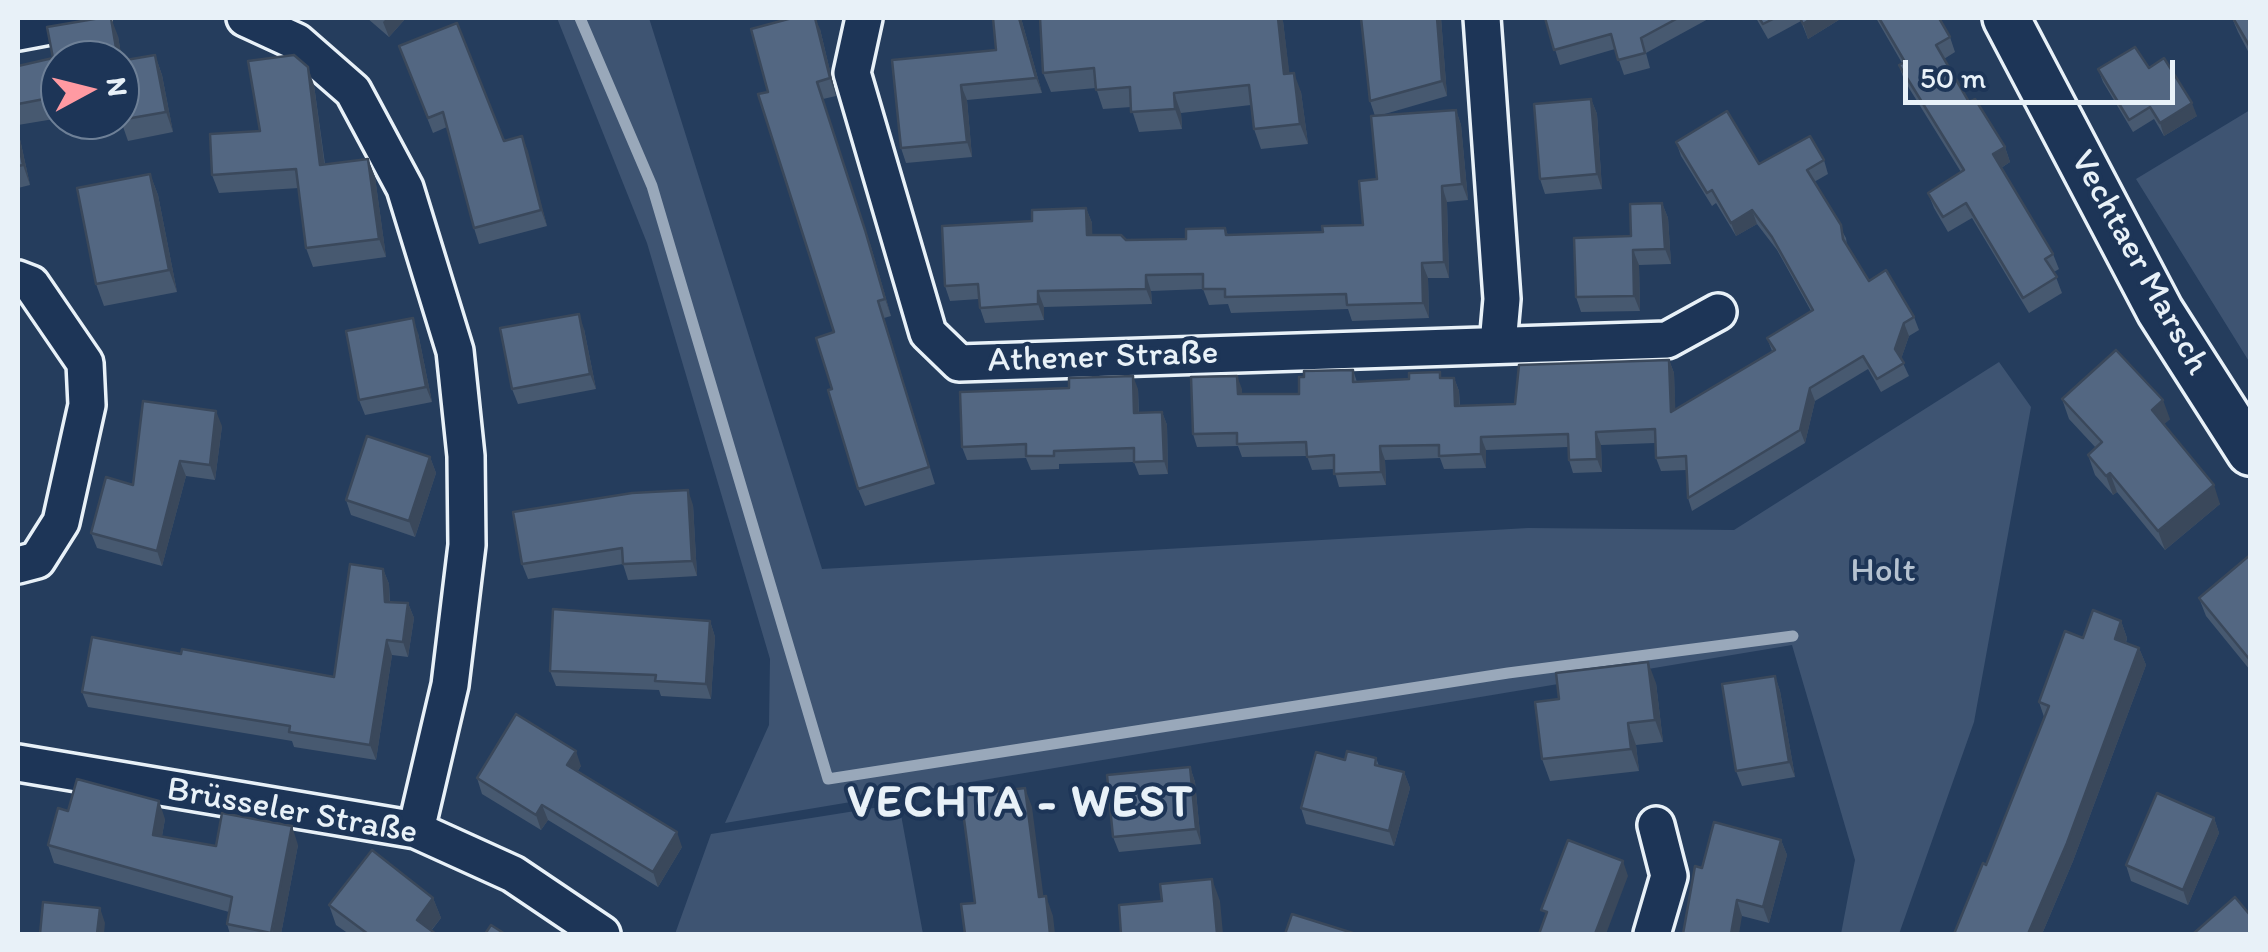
<!DOCTYPE html>
<html>
<head>
<meta charset="utf-8">
<style>
	body { margin:0 }
	#map { position:relative; width:2268px; height:952px; overflow:hidden; background:#253d5d; font-family:Itim,sans-serif }
	canvas { display:block }
	.frame { position:absolute; inset:0; border:20px solid #e8f1f8; pointer-events:none }
	.north { position:absolute; left:40px; top:40px; width:100px; height:100px; box-sizing:border-box; background:#1d3557; border:2px solid #6e8097; border-radius:50%; rotate:83deg; font-size:28px; font-weight:700; line-height:40px; text-align:center; color:#e8f1f8 }
	.north::after { content:''; display:block; margin:auto; width:35px; height:45px; background:#ff9aa2; clip-path:polygon(50% 0,100% 100%,50% 72%,0 100%) }
	.scale { position:absolute; left:1903px; top:60px; width:272px; height:45px; box-sizing:border-box; border:5px solid #e8f1f8; border-top:0; padding-left:12px; font-size:30px; line-height:35px; white-space:nowrap; color:#e8f1f8; -webkit-text-stroke:8px #1d3557; paint-order:stroke }
</style>
</head>
<body>
<div id="map">
<canvas width="2268" height="952"></canvas>
<div class="frame"></div>
<div class="north">N</div>
<div class="scale">50 m</div>
</div>
<script>
const ctx = document.querySelector('canvas').getContext('2d');
ctx.lineJoin = 'round';
function fill(path, color) { ctx.fillStyle = color; ctx.fill(path, 'evenodd'); }
const poly = rows => new Path2D(rows.map(r => 'M' + r).join(''));
function stroke(path, color, width, dash) { ctx.strokeStyle = color; ctx.lineWidth = width; ctx.lineCap = dash ? 'butt' : 'round'; ctx.setLineDash(dash || []); ctx.stroke(path); }
function drawText(font, color, halo, rows, align = 'center') {
  ctx.font = font + ' Itim,sans-serif'; ctx.lineWidth = 8; ctx.setLineDash([]); ctx.textBaseline = 'middle'; ctx.strokeStyle = halo; ctx.fillStyle = color; for (const [text, x, y, turn = 0] of rows) {
    ctx.save(); ctx.translate(x, y); ctx.rotate((+turn || 0) * Math.PI / 180); ctx.textAlign = isNaN(turn) ? turn : align; if (halo) ctx.strokeText(text, 0, 0); ctx.fillText(text, 0, 0); ctx.restore();
  }
}
fill(poly([
	[557,18,649,18,822,569,1528,528,1734,530,1999,362,2031,407,1974,722,1899,934,1841,934,1855,860,1792,645,725,823,769,725,770,659,647,243],
	[2250,110,2250,363,2136,179],
	[899,804,923,934,675,934,711,834]
]), '#3e5472');
stroke(poly([
	[580,18,652,186,828,779,1508,673,1793,636]
]), '#99a8ba', 11);
const minor = poly([
	[245,18,297,42,353,91,405,188,455,351,466,456,467,545,450,685,416,830],
	[864,18,852,73,928,333,959,363,1667,340,1718,312],
	[1482,18,1502,299,1498,344],
	[18,32,92,18],
	[18,279,31,284,85,363,87,405,61,522,37,560,18,565],
	[18,763,416,830,513,874,602,934],
	[1652,934,1669,876,1656,825]
]);
const tertiary = poly([
	[2006,18,2160,311,2250,452]
]);
stroke(minor, '#e8f1f8', 42);
stroke(tertiary, '#e8f1f8', 52);
stroke(minor, '#1d3557', 35);
stroke(tertiary, '#1d3557', 45);
fill(poly([
	[367,18,406,18,389,37],
	[1021,18,1042,93,967,100,972,157,906,163,901,148,996,50],
	[1441,18,1447,96,1378,116,1456,110,1461,125,1468,200,1447,202,1449,278,1428,278,1429,318,1352,321,1348,309,1231,313,1228,304,1209,305,1203,289,1151,291,1152,304,1044,307,1044,320,985,323,980,308,979,299,950,301,945,286,1032,221,1086,208,1092,223,1092,235,1126,240,1186,239,1225,228,1228,235,1323,232,1363,225,1377,179,1375,116,1370,101],
	[1545,18,1710,18,1646,53,1650,68,1624,75,1615,49,1560,65],
	[1756,18,1842,18,1808,39,1801,21,1768,39],
	[1876,18,1939,18,1950,37,1955,52,1944,59,1969,102,2005,147,2010,162,2001,168,2053,254,2059,269,2054,272,2062,293,2029,313,1972,218,1948,232,1934,208,1928,193,1961,172,1904,80,1899,65,1902,63],
	[2232,18,2250,18,2250,55,2238,32],
	[1283,21,1289,73,1301,92,1308,144,1261,149,1254,129,1251,105,1181,113,1182,129,1139,132,1131,107,1103,109,1096,88,1051,92,1043,73],
	[820,29,836,96,823,99,871,247,891,316,884,318,935,484,865,506,858,489,832,389,834,332,768,92],
	[118,36,122,61,155,55,162,75,173,132,128,141,120,118,120,60,60,60,60,118,18,125,18,66,53,58],
	[399,46,504,141,522,136,547,226,479,244,474,228,447,127,433,133],
	[2149,68,2197,116,2164,136,2154,119,2133,132,2103,82,2098,69],
	[314,85,325,164,368,159,375,177,386,257,313,267,306,248,299,188,219,193,212,175,260,131],
	[1591,99,1597,114,1602,189,1545,194,1540,179],
	[18,130,30,185,18,188],
	[1676,142,1759,164,1824,160,1828,174,1814,182,1846,238,1847,245,1869,281,1914,317,1919,330,1909,336,1901,359,1909,376,1881,392,1868,369,1815,401,1805,443,1692,511,1688,498,1687,470,1661,471,1656,458,1655,443,1601,445,1602,472,1573,473,1569,460,1568,447,1486,450,1486,468,1444,469,1440,458,1385,460,1386,485,1339,487,1334,469,1312,470,1307,456,1242,457,1238,446,1197,447,1193,434,1242,389,1242,394,1299,394,1353,370,1357,382,1454,378,1459,391,1460,406,1515,404,1669,360,1674,373,1675,409,1772,351,1767,338,1811,311,1777,250,1757,224,1736,236,1716,203,1712,206,1681,156],
	[150,174,158,195,177,292,104,306,96,284],
	[1662,203,1668,218,1671,264,1639,265,1640,311,1581,312,1576,297],
	[584,329,596,389,518,404,512,389],
	[418,333,432,402,365,415,359,400],
	[1138,389,1139,413,1162,412,1167,425,1168,474,1139,475,1134,462,1059,464,1059,469,1031,470,1026,458,967,460,962,447],
	[2062,399,2170,419,2164,424,2220,504,2165,550,2117,492,2113,495,2095,475,2088,455,2096,448,2069,419],
	[222,426,215,480,186,476,162,566,97,548,91,533,133,485],
	[430,457,436,473,415,537,351,515,346,500],
	[693,505,697,576,628,580,623,564,528,579,522,564],
	[2250,555,2250,670,2206,616,2199,598],
	[383,569,389,584,390,602,408,603,414,618,408,657,392,655,376,760,294,747,292,741,88,707,82,692,181,654,334,677],
	[710,621,715,637,711,699,661,696,659,690,556,686,550,671],
	[2121,621,2127,638,2126,643,2139,648,2146,665,2073,861,2042,934,1954,934,1986,865,2044,717,2039,702,2083,638],
	[1775,676,1780,691,1795,777,1742,786,1736,771],
	[1656,683,1663,742,1636,745,1639,771,1550,781,1542,759],
	[1376,758,1379,766,1404,772,1410,788,1394,846,1306,824,1301,808,1345,760],
	[581,766,577,772,682,847,658,887,548,820,541,830,482,794,477,778],
	[1190,767,1195,782,1201,844,1119,852,1113,837],
	[68,811,165,819,162,836,216,846,298,845,281,934,230,934,227,924,229,912,54,863,48,845],
	[2214,818,2219,833,2188,905,2131,881,2126,865],
	[1781,840,1787,855,1769,923,1742,916,1702,868],
	[433,898,441,918,431,931,436,934,349,934,336,925,329,905]
]), '#475970');
fill(poly([
	[111,18,118,36,126,82,120,65,120,60,118,60],
	[387,18,406,18,389,37,383,22],
	[815,18,820,29,836,96,830,78],
	[1019,18,1021,18,1042,93,1036,78],
	[1278,18,1282,18,1283,21,1292,94,1284,74],
	[1437,18,1441,18,1447,96,1442,81],
	[1812,18,1842,18,1808,39,1803,24],
	[155,55,162,75,173,132,166,112],
	[308,67,314,85,327,183,320,165],
	[1294,73,1301,92,1308,144,1300,124],
	[961,85,967,100,972,157,967,142],
	[1174,93,1181,113,1182,129,1175,109],
	[823,99,871,247,891,316,885,299],
	[1591,99,1597,114,1602,189,1597,174],
	[2192,103,2197,116,2164,136,2160,123],
	[1456,110,1461,125,1468,200,1462,184],
	[18,130,30,185,23,165,18,141],
	[522,136,528,151,547,226,541,210],
	[2005,147,2010,162,1999,169,1993,154],
	[368,159,375,177,386,257,379,239],
	[150,174,158,195,177,292,169,270],
	[1442,186,1447,202,1449,278,1444,262],
	[1662,203,1668,218,1671,264,1665,249],
	[1086,208,1092,223,1093,251,1087,235],
	[1752,210,1757,224,1736,236,1731,223],
	[1633,250,1639,265,1640,311,1634,296],
	[1422,263,1428,278,1429,318,1423,303],
	[1146,275,1151,291,1152,304,1146,289],
	[1038,291,1044,307,1044,320,1038,304],
	[579,314,584,329,596,389,590,374],
	[413,318,418,333,432,402,426,387],
	[1904,323,1909,336,1900,362,1895,349],
	[1669,360,1674,373,1676,425,1671,412],
	[1133,376,1138,389,1139,426,1134,413],
	[1237,376,1242,389,1242,408,1238,394],
	[1454,378,1459,391,1460,419,1455,406],
	[1810,388,1815,401,1805,443,1800,430],
	[2163,400,2170,419,2159,429,2152,410],
	[216,411,222,426,215,480,210,465],
	[1162,412,1167,425,1168,474,1164,461],
	[1596,432,1601,445,1602,472,1597,459],
	[1481,437,1486,450,1486,468,1481,454],
	[1380,446,1385,460,1386,485,1381,472],
	[430,457,436,473,415,537,409,521],
	[180,461,186,476,162,566,157,551],
	[2110,473,2117,492,2113,495,2106,476],
	[2214,485,2220,504,2165,550,2158,531],
	[688,490,693,505,697,576,692,561],
	[383,569,389,584,390,617,385,602],
	[408,603,414,618,408,657,403,642],
	[710,621,715,637,711,699,706,684],
	[2121,621,2127,638,2121,656,2115,639],
	[387,640,392,655,376,760,370,745],
	[2139,648,2146,665,2073,861,2042,934,2028,934],
	[1648,662,1656,683,1663,742,1655,720],
	[1775,676,1780,691,1795,777,1789,762],
	[1628,723,1636,745,1639,771,1631,749],
	[576,751,581,766,572,780,567,765],
	[1190,767,1195,782,1201,844,1196,829],
	[1404,772,1410,788,1394,846,1389,831],
	[1025,788,1032,807,1046,916,1039,897],
	[159,801,165,819,159,853,153,835],
	[542,805,548,820,541,830,536,815],
	[2214,818,2219,833,2188,905,2183,890],
	[292,826,298,845,281,934,272,934],
	[677,832,682,847,658,887,653,872],
	[1781,840,1787,855,1769,923,1763,907],
	[1623,861,1628,876,1606,934,1595,934],
	[1212,879,1220,901,1223,934,1217,934],
	[1046,896,1053,916,1055,934,1050,934],
	[433,898,441,918,428,934,417,920],
	[1737,900,1742,916,1739,934,1731,934],
	[100,908,105,923,104,934,97,934]
]), '#3a485b');
const building = poly([
	[100,18,111,18,118,60,60,60,60,96,18,104,18,66,53,58,47,27,100,18],
	[792,18,815,18,830,78,817,82,865,230,885,299,878,301,929,467,858,489,828,390,832,389,816,338,834,332,758,94,768,92,751,29,792,18],
	[993,18,1019,18,1036,78,961,85,967,142,901,148,892,60,996,50,993,18],
	[1040,18,1278,18,1284,74,1294,73,1300,124,1254,129,1249,85,1174,93,1175,109,1131,112,1130,87,1096,90,1094,68,1043,73,1040,18],
	[1361,18,1437,18,1442,81,1370,101,1361,18],
	[1545,18,1678,18,1641,38,1645,53,1618,60,1611,34,1554,50,1545,18],
	[1759,18,1775,18,1763,24,1759,18],
	[1800,18,1812,18,1803,24,1800,18],
	[1879,18,1939,18,1950,37,1936,45,1969,102,1975,99,2005,147,1993,154,2053,254,2045,259,2057,277,2023,298,1966,203,1943,217,1928,193,1964,170,1899,65,1905,62,1879,18],
	[2233,18,2250,18,2250,47,2233,18],
	[457,23,504,141,522,136,541,210,474,228,443,112,428,118,399,46,457,23],
	[2135,47,2149,68,2164,58,2192,103,2160,123,2150,107,2129,120,2098,69,2135,47],
	[155,55,166,112,120,120,120,61,155,55],
	[294,55,308,67,320,165,368,159,379,239,306,248,296,169,212,175,210,134,260,131,248,61,294,55],
	[1591,99,1597,174,1540,179,1534,104,1591,99],
	[1456,110,1462,184,1442,186,1444,262,1422,263,1423,303,1347,305,1346,294,1225,297,1225,289,1203,289,1203,274,1146,275,1146,289,1038,291,1038,304,980,308,978,284,945,286,942,226,1032,221,1032,210,1086,208,1087,235,1121,235,1126,240,1186,239,1186,229,1225,228,1226,235,1323,232,1322,226,1363,225,1359,181,1377,179,1371,116,1456,110],
	[1727,111,1759,164,1810,136,1824,160,1807,170,1841,225,1843,239,1869,281,1886,270,1914,317,1904,323,1895,349,1904,363,1877,379,1863,356,1810,388,1800,430,1688,498,1686,456,1656,458,1655,429,1596,432,1597,459,1569,460,1568,434,1481,437,1481,454,1439,456,1439,445,1380,446,1381,472,1334,474,1334,455,1307,457,1306,442,1237,444,1237,433,1193,434,1191,377,1237,376,1238,394,1299,394,1299,377,1304,377,1304,371,1353,370,1353,382,1409,379,1409,373,1440,372,1440,378,1454,378,1455,406,1515,404,1519,365,1669,360,1671,412,1775,350,1767,338,1813,310,1772,237,1752,210,1731,223,1712,190,1707,193,1676,142,1727,111],
	[18,141,23,165,18,166,18,141],
	[150,174,169,270,96,284,77,188,150,174],
	[1662,203,1665,249,1633,250,1634,296,1576,297,1574,238,1631,236,1630,204,1662,203],
	[579,314,590,374,512,389,500,328,579,314],
	[413,318,426,387,359,400,346,331,413,318],
	[2116,350,2163,400,2152,410,2214,485,2158,531,2110,473,2106,476,2088,455,2102,442,2062,399,2116,350],
	[1133,376,1134,413,1162,412,1164,461,1134,462,1134,448,1054,451,1054,456,1026,456,1026,444,962,447,960,392,1069,388,1069,378,1133,376],
	[143,401,216,411,210,465,180,461,157,551,91,533,106,477,133,485,143,401],
	[367,436,430,457,409,521,346,500,367,436],
	[688,490,692,561,623,564,622,548,522,564,513,512,632,493,688,490],
	[2250,555,2250,660,2199,598,2250,555],
	[350,564,383,569,385,602,408,603,403,642,387,640,370,745,289,732,290,726,82,692,92,637,181,654,182,649,334,677,350,564],
	[553,609,710,621,706,684,655,681,656,675,550,671,553,609],
	[2093,610,2121,621,2115,639,2139,648,2067,843,2028,934,1954,934,1983,863,1986,865,2049,706,2039,702,2065,631,2083,638,2093,610],
	[1648,662,1655,720,1628,723,1631,749,1542,759,1535,702,1559,699,1556,673,1648,662],
	[1775,676,1789,762,1736,771,1722,684,1775,676],
	[516,714,576,751,567,765,677,832,653,872,542,805,536,815,477,778,516,714],
	[1347,751,1376,758,1375,765,1404,772,1389,831,1301,808,1316,752,1345,760,1347,751],
	[1190,767,1196,829,1113,837,1107,775,1190,767],
	[77,779,159,801,153,835,216,846,222,813,292,826,271,933,227,924,232,897,48,845,58,808,68,811,77,779],
	[1025,788,1039,897,1046,896,1050,934,965,934,961,904,975,903,961,796,1025,788],
	[2157,793,2214,818,2183,890,2126,865,2157,793],
	[1714,822,1781,840,1763,907,1737,900,1731,934,1683,934,1695,866,1702,868,1714,822],
	[1568,840,1623,861,1595,934,1539,934,1547,912,1541,910,1568,840],
	[372,850,433,898,417,920,436,934,368,934,329,905,372,850],
	[1212,879,1217,934,1121,934,1119,905,1162,901,1160,884,1212,879],
	[2235,897,2250,915,2250,934,2193,934,2235,897],
	[43,902,100,908,97,934,40,934,43,902],
	[1292,914,1356,934,1285,934,1292,914],
	[491,925,505,934,485,934,491,925]
]);
fill(building, '#536782');
stroke(building, '#3a485b', 2.5);
drawText('35px', '#e8f1f8', '#1d3557', [
	["Vechtaer Marsch",2139,263,61],
	["Athener Straße",1103,358,-2],
	["Brüsseler Straße",292,812,10]
]);
drawText('35px', '#b5c2d0', '#1d3557', [
	["Holt",1883,572]
]);
ctx.letterSpacing = '2.5px';
drawText('bold 45px', '#e8f1f8', '#1d3557', [
	["VECHTA - WEST",1021,805]
]);
ctx.letterSpacing = '0px';
</script>
</body>
</html>
